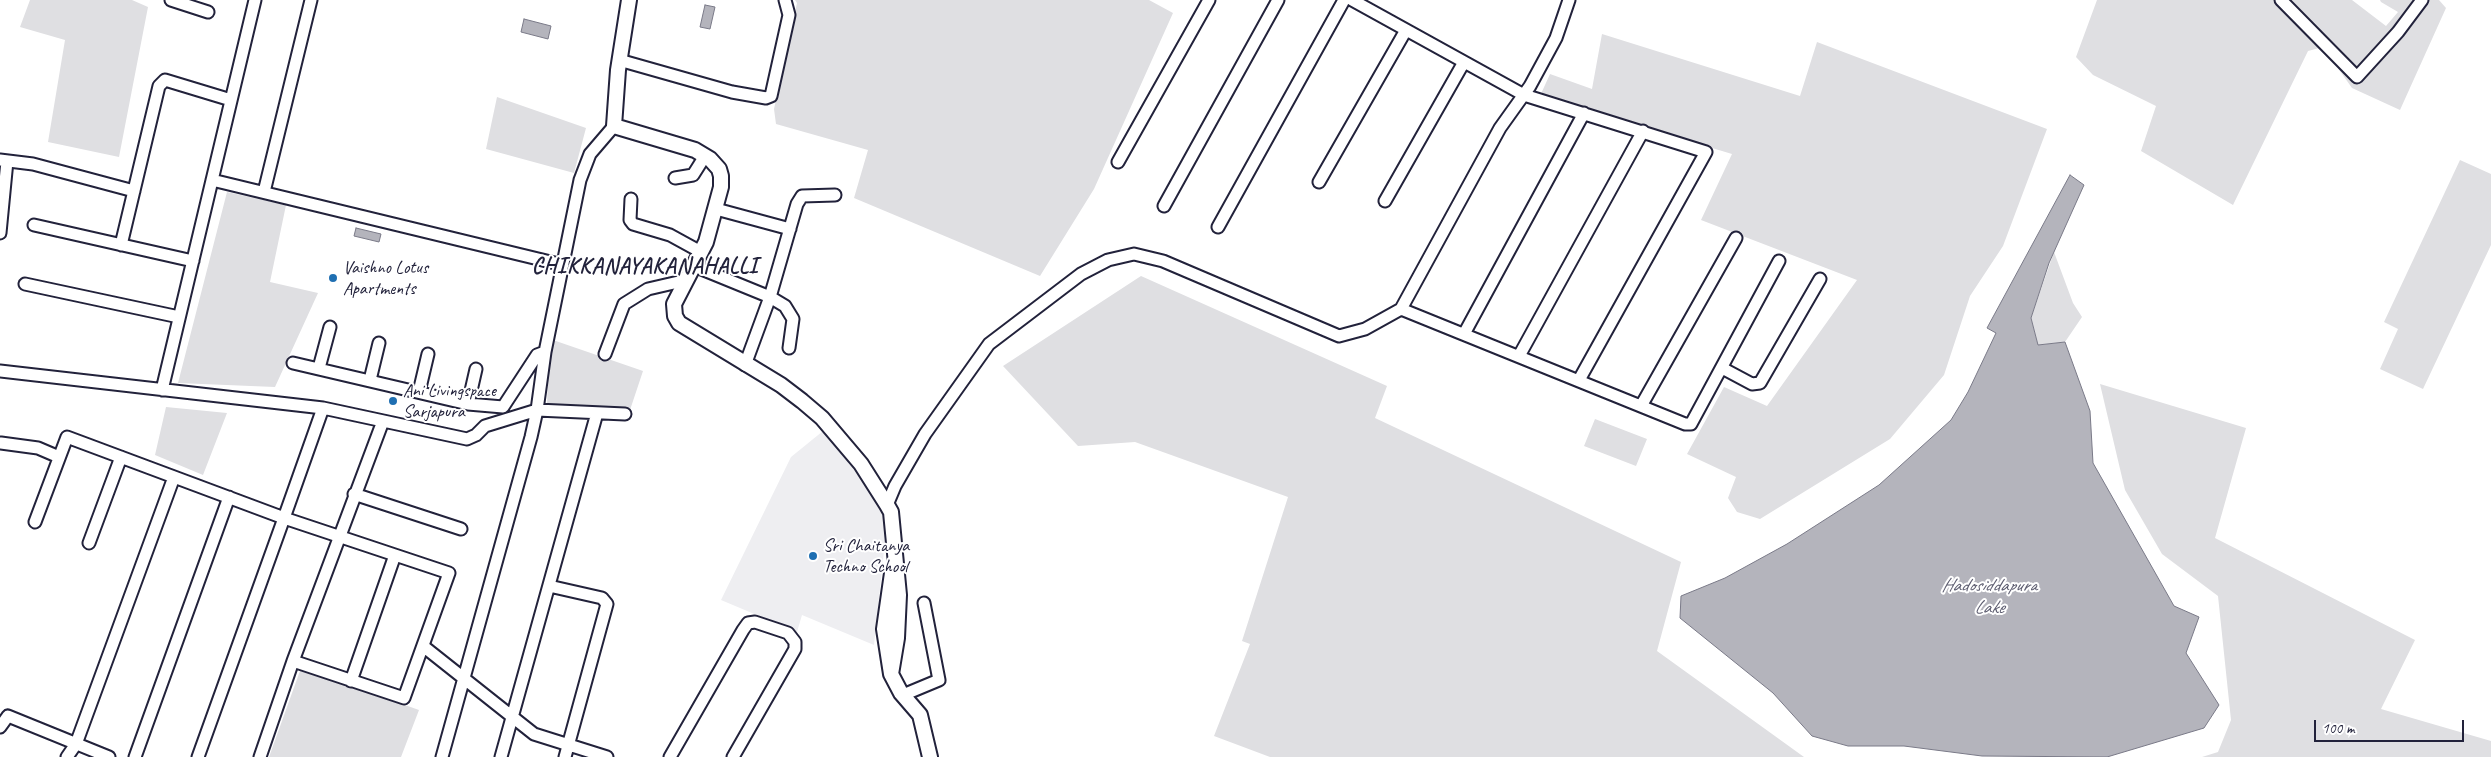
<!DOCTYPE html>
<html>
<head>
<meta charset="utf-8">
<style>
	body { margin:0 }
	#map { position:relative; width:2491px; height:757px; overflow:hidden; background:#fff; font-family:Caveat,sans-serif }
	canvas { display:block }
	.scale { position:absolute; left:2314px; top:720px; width:150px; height:22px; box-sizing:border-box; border:2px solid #22223b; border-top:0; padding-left:6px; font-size:15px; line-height:18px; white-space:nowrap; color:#22223b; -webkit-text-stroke:4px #fff; paint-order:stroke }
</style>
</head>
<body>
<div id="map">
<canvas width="2491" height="757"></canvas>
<div class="scale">100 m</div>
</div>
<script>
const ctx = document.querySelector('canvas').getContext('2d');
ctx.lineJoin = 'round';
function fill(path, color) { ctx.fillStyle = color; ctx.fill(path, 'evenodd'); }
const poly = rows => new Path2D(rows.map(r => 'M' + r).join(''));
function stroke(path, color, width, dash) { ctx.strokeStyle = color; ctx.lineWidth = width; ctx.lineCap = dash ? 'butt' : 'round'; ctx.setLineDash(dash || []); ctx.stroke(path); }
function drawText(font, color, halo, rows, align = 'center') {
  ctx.font = font + ' Caveat,sans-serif'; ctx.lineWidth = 4; ctx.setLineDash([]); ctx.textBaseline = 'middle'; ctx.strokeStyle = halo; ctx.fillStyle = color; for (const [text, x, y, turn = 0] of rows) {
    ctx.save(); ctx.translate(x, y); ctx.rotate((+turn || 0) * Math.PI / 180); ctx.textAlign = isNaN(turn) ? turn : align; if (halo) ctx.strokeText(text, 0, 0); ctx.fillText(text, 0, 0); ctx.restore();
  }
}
fill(poly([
	[823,431,888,513,874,645,802,615,797,632,721,600,791,457]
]), '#eeeef1');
fill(poly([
	[30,0,132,0,148,7,119,157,48,142,65,40,20,27],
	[795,0,1149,0,1173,13,1094,189,1040,276,854,198,868,150,776,124,774,109,797,3],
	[2097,0,2352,0,2386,26,2398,12,2381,2,2380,0,2439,0,2446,8,2400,110,2352,88,2323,47,2308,51,2233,205,2141,151,2156,106,2093,75,2076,57],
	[1602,34,1800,96,1817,42,2047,129,2003,246,1970,296,1944,375,1890,439,1760,519,1737,512,1728,498,1736,477,1687,454,1724,387,1767,406,1857,280,1701,220,1732,154,1540,96,1550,74,1592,89],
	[497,97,586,128,574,173,486,149],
	[2460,160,2491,174,2491,245,2423,389,2380,369,2398,329,2384,322],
	[227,192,286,205,270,282,318,293,275,387,178,383],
	[2054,252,2073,303,2082,317,2065,342,2038,345,2031,318],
	[1141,276,1387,386,1375,418,1681,562,1657,651,1804,757,1270,757,1214,736,1250,644,1242,641,1288,497,1135,442,1078,446,1003,366],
	[553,340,643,371,630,410,547,404,549,346],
	[2100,384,2246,428,2215,538,2415,640,2381,709,2491,741,2491,757,2202,757,2218,752,2231,720,2218,596,2162,554,2125,490],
	[166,407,227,413,203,475,155,455],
	[1595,419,1647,439,1636,466,1584,446],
	[301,668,419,710,401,757,269,757]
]), '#dfdfe2');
const water = poly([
	[705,5,715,7,710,29,700,27,705,5],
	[524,19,551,26,548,39,521,32,524,19],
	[2070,175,2084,185,2049,263,2031,318,2038,345,2065,342,2090,411,2093,463,2174,606,2199,617,2186,653,2219,705,2204,728,2107,757,1982,756,1904,746,1848,746,1812,736,1773,693,1680,618,1681,596,1725,578,1787,544,1879,485,1951,420,1968,392,1996,333,1987,328,2070,175],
	[356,228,381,234,379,242,354,236,356,228]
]);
fill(water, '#b4b4bc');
stroke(water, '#7a7a88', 1);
const minor = poly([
	[171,0,208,12],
	[1352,0,1524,95,1706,152,1579,380],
	[2281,0,2357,77,2398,32,2422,0],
	[619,60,732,92,766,98,771,96,789,15,785,0],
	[0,160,33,164,134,191],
	[1118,162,1209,0],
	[675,178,693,175,705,156],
	[212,180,563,265],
	[1319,182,1406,30],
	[264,192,311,0],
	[631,199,630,220,633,224,670,235,701,252],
	[1385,201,1464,62],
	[1164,206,1278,0],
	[716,209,790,229],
	[34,225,193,261],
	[1218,227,1344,0],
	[0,233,7,161],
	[121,245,159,86,165,80,231,100],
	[694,266,770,297,785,306,793,319,789,348],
	[25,284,179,317],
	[1401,309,1685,424,1691,424,1779,261],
	[1464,334,1584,113],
	[605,354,624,304,648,289,687,280],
	[1519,356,1643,131],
	[293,363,468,404,503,407,537,355,545,352],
	[745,365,770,297,797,204,802,196,835,195],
	[319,368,330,327],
	[1722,368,1752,384,1760,383,1820,279],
	[0,371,323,408,467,439,476,435,485,426,537,410,545,352,580,180,590,154,614,126],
	[370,380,379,343],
	[162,390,255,0],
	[419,392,428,354],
	[468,404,476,369],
	[1641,406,1736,238],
	[1,443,38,448,59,457],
	[354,494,461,529],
	[887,505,895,486,925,434,989,344,1081,274,1108,260,1134,254,1163,261,1339,336,1365,329,1401,309,1500,128,1530,86,1556,38,1569,0],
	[35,522,67,437,284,518,323,408],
	[89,543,121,457],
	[549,586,602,598,607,604,565,757],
	[423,646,534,734,607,757],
	[293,661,383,421],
	[351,681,395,555],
	[903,695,939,680,924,603],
	[0,727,8,716,109,757],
	[67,757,76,744,174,477],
	[135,757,229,497],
	[198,757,284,518,449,573,404,698,293,661,260,757],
	[442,757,531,437,537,410,625,414],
	[501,757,597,413],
	[670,757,743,630,748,623,755,622,788,633,795,642,795,649,733,757]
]);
const major = poly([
	[629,0,618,70,614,126,695,150,710,159,719,169,721,176,721,187,706,242,674,304,675,316,679,323,781,385,802,401,822,418,861,464,887,505,891,512,899,595,897,638,891,674],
	[892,573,884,629,891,674,901,693,920,715,930,757]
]);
stroke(minor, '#22223b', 15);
stroke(major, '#22223b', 18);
stroke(minor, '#fff', 11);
stroke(major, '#fff', 14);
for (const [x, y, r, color] of [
	[333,278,5,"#1f6fb2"],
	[393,401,5,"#1f6fb2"],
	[813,556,5,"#1f6fb2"]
]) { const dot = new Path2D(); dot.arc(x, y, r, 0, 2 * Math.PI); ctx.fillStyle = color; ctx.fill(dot); stroke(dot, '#fff', 2); }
drawText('18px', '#22223b', '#fff', [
	["Vaishno Lotus",343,268],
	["Apartments",343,289],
	["Ani Livingspace",403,391],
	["Sarjapura",403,412],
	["Sri Chaitanya",823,546],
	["Techno School",823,567]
], 'left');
drawText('italic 19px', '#5c5c6f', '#fff', [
	["Hadosiddapura",1989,586],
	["Lake",1989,608]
]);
ctx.letterSpacing = '1px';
drawText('bold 22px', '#22223b', '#fff', [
	["CHIKKANAYAKANAHALLI",645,267]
]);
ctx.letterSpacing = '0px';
</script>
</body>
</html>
